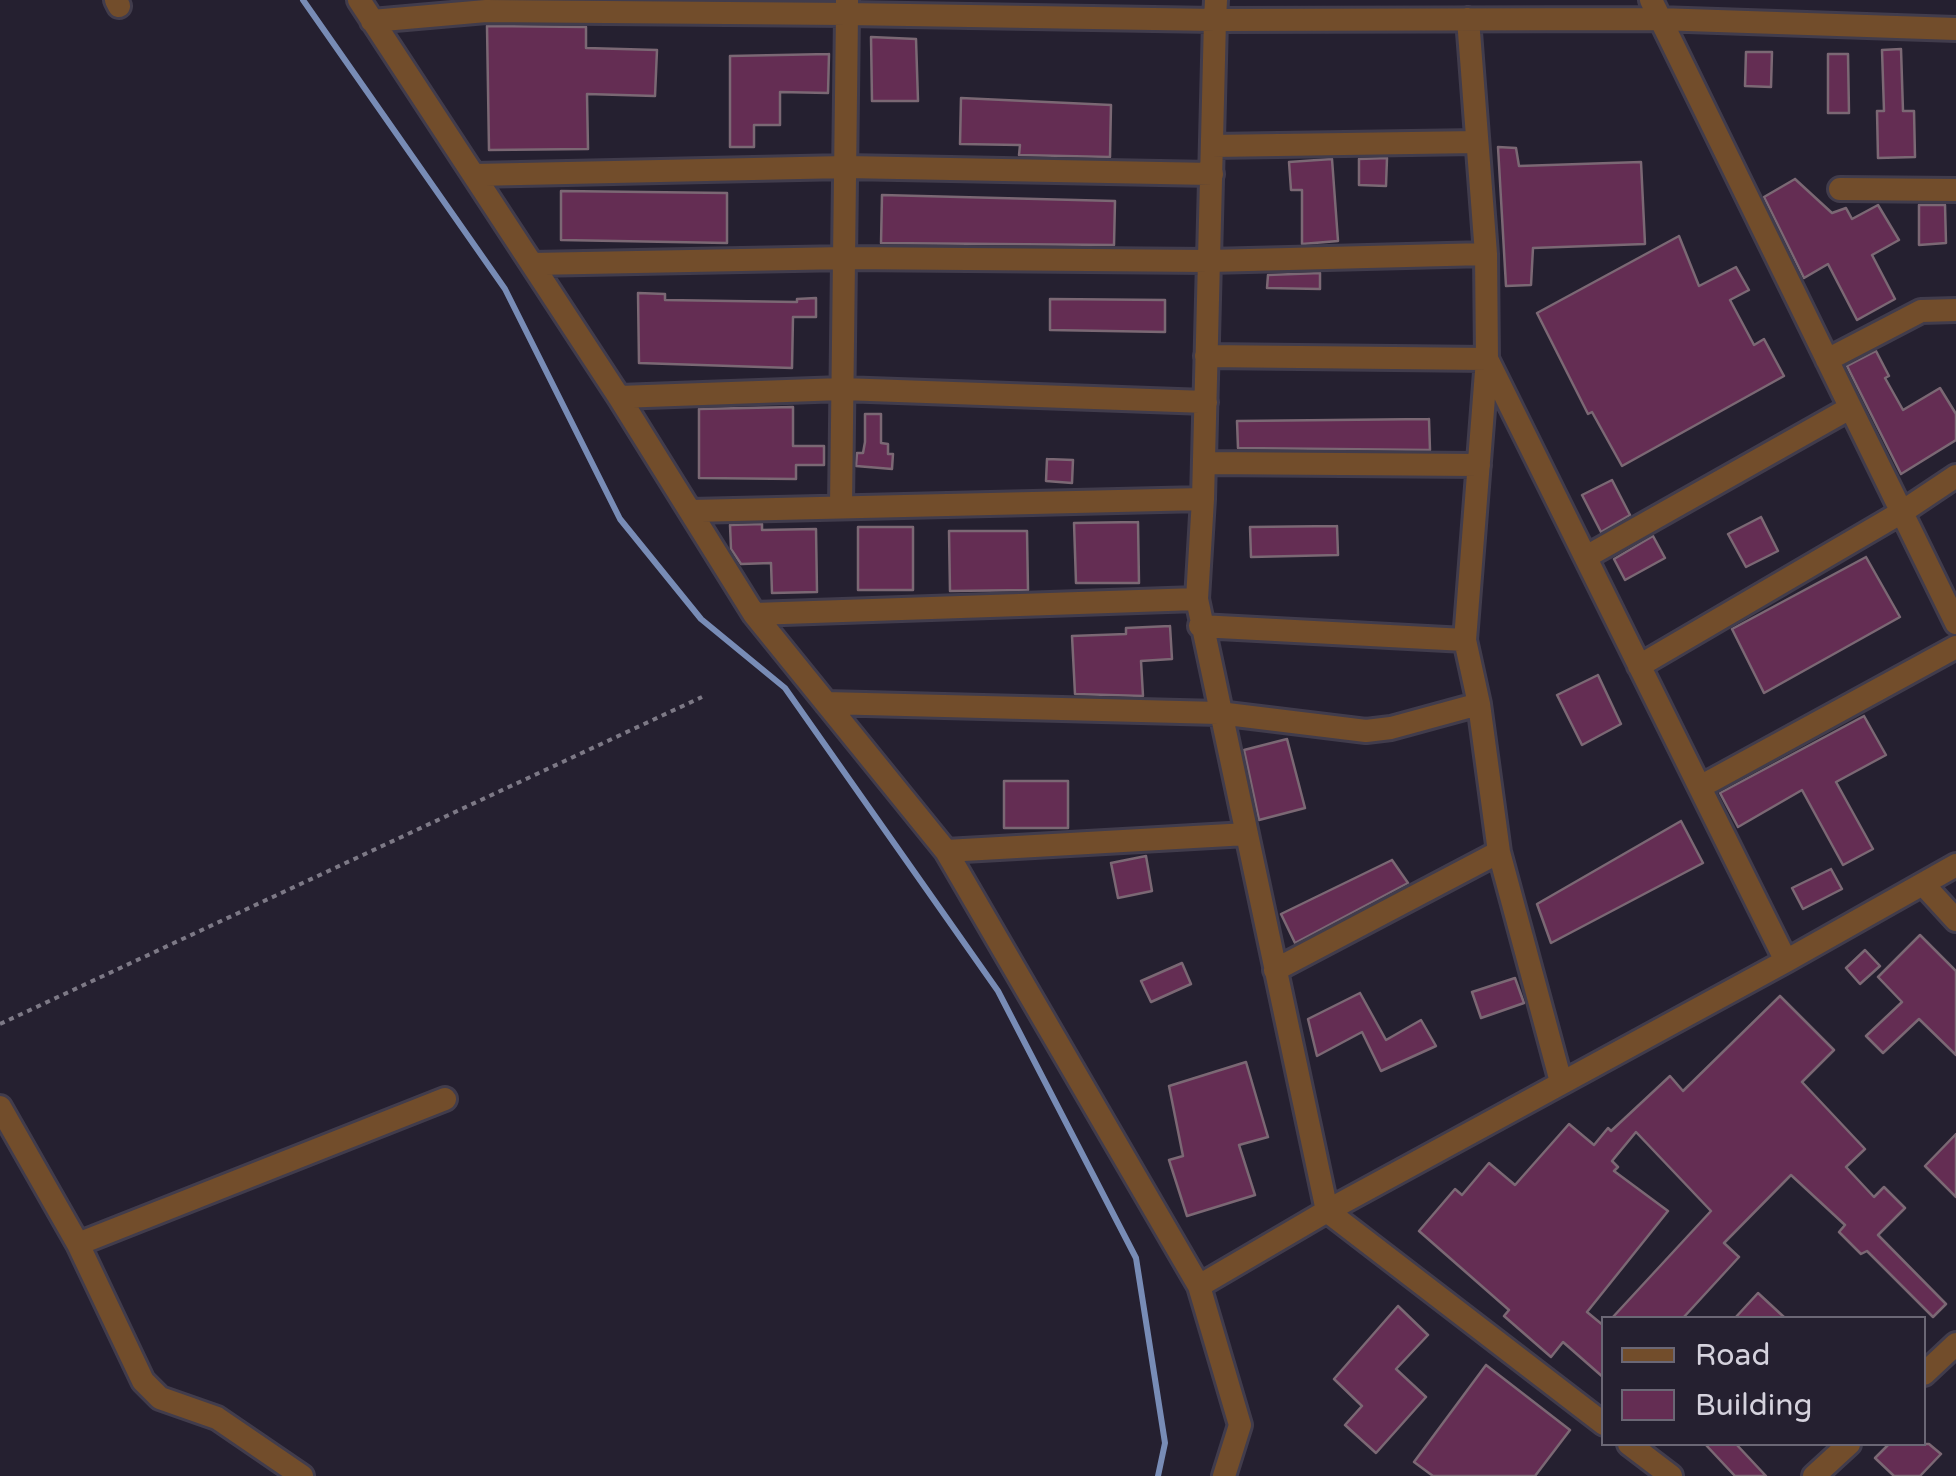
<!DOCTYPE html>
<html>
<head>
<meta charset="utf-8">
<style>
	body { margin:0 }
	#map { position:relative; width:1956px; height:1476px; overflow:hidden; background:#252030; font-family:"Varela Round",sans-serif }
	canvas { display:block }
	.legend { position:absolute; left:1601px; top:1316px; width:325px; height:130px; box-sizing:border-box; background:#252030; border:2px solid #6b6775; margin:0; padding:12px 18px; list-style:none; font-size:30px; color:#d5d2dd }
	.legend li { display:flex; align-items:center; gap:20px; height:50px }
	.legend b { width:50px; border:2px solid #6b6775 }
</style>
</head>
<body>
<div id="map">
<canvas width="1956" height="1476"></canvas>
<ul class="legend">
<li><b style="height:12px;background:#724d2b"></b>Road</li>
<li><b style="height:28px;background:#642d53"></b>Building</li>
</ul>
</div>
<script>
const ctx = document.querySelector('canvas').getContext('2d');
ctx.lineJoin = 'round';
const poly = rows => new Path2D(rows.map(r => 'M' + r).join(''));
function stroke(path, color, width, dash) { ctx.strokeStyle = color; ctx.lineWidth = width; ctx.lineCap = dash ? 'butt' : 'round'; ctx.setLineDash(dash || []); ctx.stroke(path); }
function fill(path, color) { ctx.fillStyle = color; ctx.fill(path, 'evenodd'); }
stroke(poly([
	[303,0,505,289,620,519,701,619,785,688,998,991,1136,1258,1165,1443,1158,1476]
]), '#788cb6', 6);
const building = poly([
	[487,26,586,27,586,48,657,50,655,96,587,94,588,149,489,150,487,26],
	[871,37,916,39,918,101,872,101,871,37],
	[1901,49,1903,111,1914,111,1915,157,1878,158,1877,111,1884,111,1882,50,1901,49],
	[1746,52,1772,52,1771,87,1745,86,1746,52],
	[829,54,828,93,780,92,780,125,754,125,754,147,730,147,730,56,829,54],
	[1828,54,1848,54,1849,113,1828,113,1828,54],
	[961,98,1111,105,1110,157,1019,155,1020,145,960,144,961,98],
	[1498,147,1516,148,1519,166,1641,162,1645,244,1533,248,1531,285,1506,286,1498,147],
	[1387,158,1386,186,1359,185,1359,159,1387,158],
	[1332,159,1338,241,1302,244,1302,190,1291,190,1289,162,1332,159],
	[1795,179,1832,213,1846,208,1852,219,1878,205,1899,240,1872,255,1895,299,1857,320,1828,264,1804,278,1764,197,1795,179],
	[561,191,727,193,727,243,561,240,561,191],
	[882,195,1115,201,1114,245,881,243,882,195],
	[1919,205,1945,205,1946,243,1919,245,1919,205],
	[1679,236,1699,286,1736,267,1749,290,1730,300,1754,345,1764,339,1784,376,1622,466,1592,412,1588,414,1537,313,1679,236],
	[1320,273,1320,289,1267,288,1268,275,1320,273],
	[638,293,665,294,665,300,797,302,797,299,816,298,816,317,793,317,792,368,639,363,638,293],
	[1050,299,1165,300,1165,332,1050,330,1050,299],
	[1876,351,1889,376,1885,378,1903,410,1940,388,1956,414,1956,440,1901,474,1847,366,1876,351],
	[793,407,793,446,824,446,824,465,796,465,796,479,699,478,699,409,793,407],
	[865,414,881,414,881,443,888,444,888,454,893,454,892,469,856,466,857,453,863,453,865,442,865,414],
	[1429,419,1430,450,1238,448,1237,421,1429,419],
	[1047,459,1073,460,1072,483,1046,481,1047,459],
	[1612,480,1630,515,1601,532,1582,495,1612,480],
	[1761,517,1778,551,1746,567,1728,534,1761,517],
	[1138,522,1139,583,1076,583,1074,523,1138,522],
	[762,524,762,530,816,529,817,592,772,593,771,563,741,564,731,549,730,525,762,524],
	[1337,526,1338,555,1251,557,1250,527,1337,526],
	[858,527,913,527,913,590,858,590,858,527],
	[949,531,1027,531,1028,590,950,591,949,531],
	[1653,536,1665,558,1625,580,1614,559,1653,536],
	[1866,557,1900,617,1764,693,1732,629,1866,557],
	[1170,626,1172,659,1141,661,1143,696,1075,694,1072,636,1126,634,1126,628,1170,626],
	[1598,675,1621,724,1582,745,1557,695,1598,675],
	[1864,716,1886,755,1836,782,1873,849,1843,865,1802,790,1738,827,1720,793,1864,716],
	[1287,739,1305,808,1259,820,1244,750,1287,739],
	[1004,781,1068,781,1068,828,1004,828,1004,781],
	[1681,821,1703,863,1551,943,1537,904,1681,821],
	[1146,856,1152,891,1118,898,1111,863,1146,856],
	[1392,860,1408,883,1295,943,1281,914,1392,860],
	[1831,869,1842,889,1803,909,1792,888,1831,869],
	[1920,935,1956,971,1956,1055,1919,1019,1883,1053,1866,1036,1902,1002,1878,977,1920,935],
	[1865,950,1880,966,1860,984,1846,968,1865,950],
	[1182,963,1191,984,1151,1002,1141,981,1182,963],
	[1515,978,1524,1003,1481,1018,1472,992,1515,978],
	[1360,993,1386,1040,1421,1020,1436,1046,1381,1071,1362,1032,1317,1056,1308,1019,1360,993],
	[1780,996,1834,1050,1802,1082,1865,1149,1846,1167,1874,1197,1884,1187,1905,1208,1878,1235,1946,1304,1933,1317,1867,1251,1861,1254,1839,1232,1845,1225,1791,1175,1724,1243,1739,1257,1683,1318,1612,1318,1711,1211,1636,1132,1612,1161,1618,1167,1614,1171,1668,1211,1587,1312,1604,1326,1604,1378,1563,1342,1551,1357,1504,1316,1509,1310,1419,1231,1455,1189,1462,1195,1489,1163,1515,1185,1569,1124,1594,1145,1608,1128,1611,1131,1670,1076,1683,1091,1780,996],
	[1246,1062,1268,1137,1239,1145,1255,1195,1187,1216,1169,1160,1183,1156,1169,1086,1246,1062],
	[1956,1134,1956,1197,1925,1166,1956,1134],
	[1758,1293,1785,1318,1735,1318,1758,1293],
	[1398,1306,1428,1335,1396,1369,1426,1397,1376,1453,1345,1425,1362,1406,1334,1379,1398,1306],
	[1486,1365,1570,1430,1535,1476,1433,1476,1414,1462,1486,1365],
	[1705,1444,1736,1444,1766,1476,1735,1476,1705,1444],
	[1889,1444,1929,1444,1941,1454,1920,1476,1894,1476,1875,1458,1889,1444]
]);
fill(building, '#642d53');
stroke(building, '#7b6874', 2.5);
const street = poly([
	[116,0,119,6],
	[359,0,619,397,754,614,946,851,1199,1286,1240,1425,1224,1476],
	[847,0,847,14,1215,20,1203,499,1197,599,1327,1211,1604,1424],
	[1216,0,1215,20,1658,19,1956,29],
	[1651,0,1956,623],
	[1468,19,1486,254,1487,359,1465,640,1479,704,1499,852,1561,1082],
	[372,21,486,11,847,14,841,505],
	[1212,146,1477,142],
	[474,175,846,167,1212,174],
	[1840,189,1956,190],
	[532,264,846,258,1209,261,1486,254],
	[1206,356,1487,359,1786,961],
	[1827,360,1921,311,1956,310],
	[619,397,842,389,1206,402],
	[1204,463,1479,465],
	[691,511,1203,499],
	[1586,557,1850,408],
	[754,614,1197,599],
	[1200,626,1465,640],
	[1639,666,1902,512,1956,476],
	[826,703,1219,713,1366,731,1391,728,1479,704],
	[1700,787,1956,647],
	[946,851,1247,834],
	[1923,884,1956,920],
	[1275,970,1499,852],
	[0,1107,78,1244,143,1381,160,1398,217,1418,302,1476],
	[78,1244,445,1099],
	[1199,1286,1327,1211,1786,961,1956,865],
	[1924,1374,1956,1344],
	[1629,1444,1671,1476],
	[1814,1476,1849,1444]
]);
stroke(street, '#413c4c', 28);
stroke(poly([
	[0,1024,702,697]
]), '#7d7986', 4, [5, 5]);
stroke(street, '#724d2b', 22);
</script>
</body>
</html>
